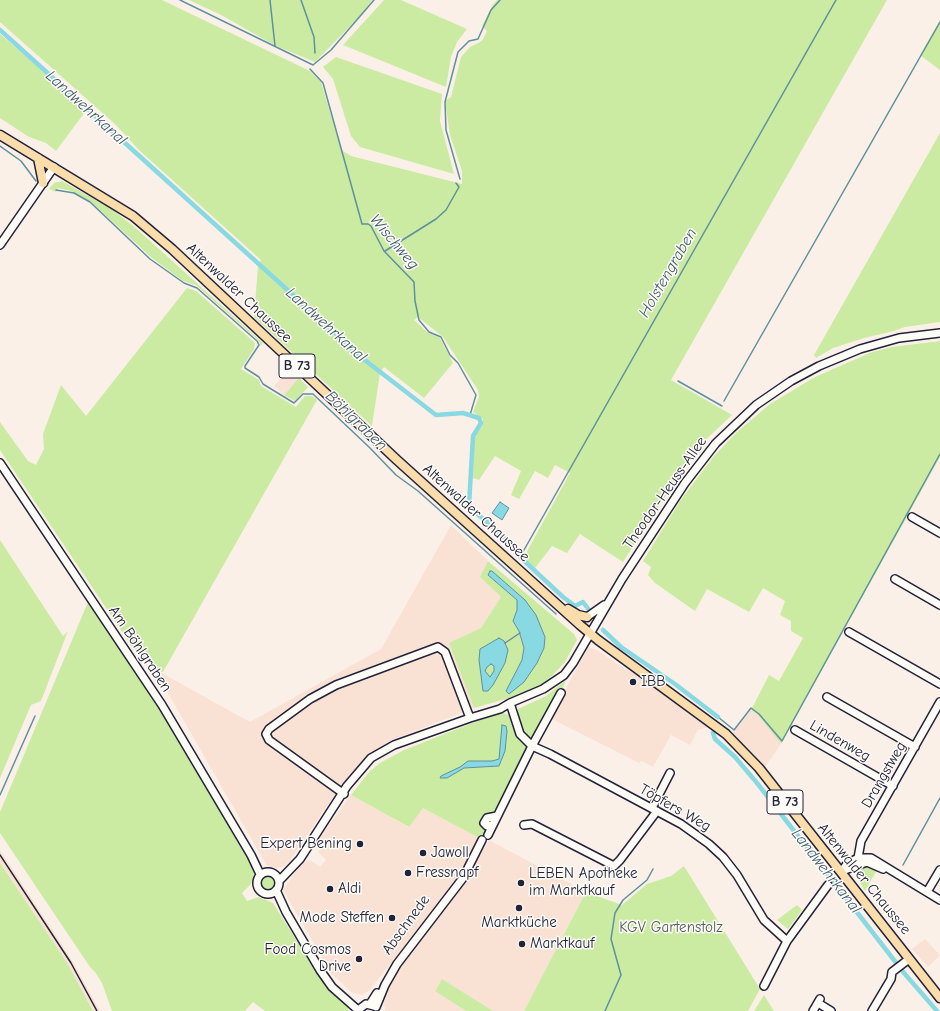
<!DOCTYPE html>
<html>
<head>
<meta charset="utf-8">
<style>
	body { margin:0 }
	canvas { display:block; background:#fbf0e7 }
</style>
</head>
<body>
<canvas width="940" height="1011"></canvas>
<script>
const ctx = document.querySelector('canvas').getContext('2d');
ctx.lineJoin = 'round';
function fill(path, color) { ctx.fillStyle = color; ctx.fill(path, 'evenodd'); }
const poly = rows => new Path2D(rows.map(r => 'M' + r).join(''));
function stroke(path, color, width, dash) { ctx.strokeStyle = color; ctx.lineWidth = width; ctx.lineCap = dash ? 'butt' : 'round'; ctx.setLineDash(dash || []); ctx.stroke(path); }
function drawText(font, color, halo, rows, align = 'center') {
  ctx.font = font + ' "Comic Neue",sans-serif'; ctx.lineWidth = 3; ctx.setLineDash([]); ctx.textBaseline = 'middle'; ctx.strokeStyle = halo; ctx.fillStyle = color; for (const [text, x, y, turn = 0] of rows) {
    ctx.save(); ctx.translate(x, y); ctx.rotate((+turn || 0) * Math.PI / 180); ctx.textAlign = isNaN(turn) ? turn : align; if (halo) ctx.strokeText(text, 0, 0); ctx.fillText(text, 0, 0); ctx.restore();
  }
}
fill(poly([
	[289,369,299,378,284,395,274,386],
	[451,525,488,561,480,577,501,597,481,628,450,643,474,708,392,740,371,753,363,761,346,783,342,784,289,862,283,867,276,868,267,866,168,693,158,671,250,722,381,649],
	[588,647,599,651,622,667,635,674,708,727,698,730,690,745,671,735,653,767,642,761,639,763,550,718],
	[751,710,758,715,781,744,765,767,733,733],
	[351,795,408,827,423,808,481,839,465,867,451,886,370,990,362,995,351,992,331,973,283,890,302,863,310,860,320,867,326,860,318,852,321,847,316,843],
	[489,840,586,892,524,1011,493,1011,442,979,435,991,466,1011,385,1011,384,1003,393,978,404,960,465,880],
	[0,850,70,957,100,1011,93,1011,66,961,0,863],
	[925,939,940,955,928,967,912,949]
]), '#f9e2d4');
fill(poly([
	[0,0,162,0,310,71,321,82,339,142,343,151,351,156,462,184,462,171,450,135,445,101,451,97,461,57,470,47,482,41,487,31,482,26,493,4,498,0,887,0,671,380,732,415,696,449,623,562,580,534,567,553,552,546,535,568,524,558,525,555,570,473,555,465,548,478,535,471,519,499,511,495,521,471,495,456,479,480,473,478,474,440,475,434,483,425,483,419,473,412,479,397,478,390,443,337,418,317,414,320,427,332,440,338,453,363,424,398,384,367,380,373,372,426,254,317,258,266,261,260,139,150,116,125,0,22],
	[189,0,372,0,362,14,315,62,274,45,223,16],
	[384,0,401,0,467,29,457,42,451,57,446,87,343,45],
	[940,20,940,70,920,55],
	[0,34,34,63,85,112,56,151,46,143,29,137,0,118],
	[336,57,442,94,440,121,454,174,360,147,351,136,333,79,323,67],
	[940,133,940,322,905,327,894,331,864,338,833,348,816,358,814,355],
	[62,181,113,210,138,230,263,343,261,346,258,340,196,285,183,281,152,258,90,201,71,191,58,188,56,192,49,189,54,183],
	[187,288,196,291,255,343,254,349,241,369,259,380,261,386,296,407,305,396,312,396,317,400,163,672,158,671,133,648,0,450,0,422,28,461,36,465,44,449,43,434,61,385,86,416],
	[940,341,940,457,781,744,758,715,751,710,769,675,779,681,803,638,791,631,791,621,780,615,785,601,763,588,749,612,707,589,695,611,655,583,648,575,651,567,643,561,680,501,714,456,737,432,770,404,815,377,872,352,892,347],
	[299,378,308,387,295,401,284,395],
	[0,540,63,636,68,631,41,701,31,705,0,778],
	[488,561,574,634,577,640,565,662,550,678,537,687,509,698,474,708,449,643,481,628,501,597,480,577],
	[490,571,492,571,525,600,524,682,511,681,522,660,524,648,519,631,513,621,517,610,517,600,488,575],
	[88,602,159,708,245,853,254,873,251,884,242,893,247,901,259,897,273,903,318,975,347,1006,349,1011,265,1011,253,1002,245,1011,112,1011,102,983,95,972,90,967,0,833,0,812],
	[566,680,561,692,532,740,530,740,525,736,517,715,518,709,546,696],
	[500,712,509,715,519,740,529,749,496,813,486,816,481,825,489,829,485,838,481,839,423,808,409,827,351,795,369,772,380,763,404,750],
	[0,863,66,961,93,1011,0,1011],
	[684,866,760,989,748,1011,524,1011,586,892,622,905,647,884,671,876],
	[865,866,877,870,865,891,856,876],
	'261 883a7 7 0 1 1 14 0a7 7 0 1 1-14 0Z',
	[797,905,802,910,788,929,777,920],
	[442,979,493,1011,466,1011,435,991],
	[764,995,774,1011,754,1011]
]), '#cbeba3');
const water = poly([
	[500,502,509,508,502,520,492,513,500,502],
	[490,571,492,571,525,600,536,615,545,637,544,648,537,663,524,682,509,694,506,691,522,660,524,648,519,631,513,621,517,610,517,600,488,575,490,571],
	[499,638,504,641,508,650,505,663,493,685,488,691,483,691,479,660,480,649,499,638],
	[491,664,494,666,494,671,490,677,485,671,487,667,491,664],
	[502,725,506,726,507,731,505,751,499,766,464,768,447,778,440,778,441,776,460,767,468,761,492,761,499,759,502,725]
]);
fill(water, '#88d9e1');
stroke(water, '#5f909f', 1);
stroke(poly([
	[180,0,313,65,331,50,374,0],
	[270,0,275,46],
	[301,0,314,37,315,53],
	[310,69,323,83,362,224,368,224,371,226,384,251,414,282,415,301,419,320,429,332,441,337,450,355,458,363,476,395,470,415],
	[0,146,21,161,36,181],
	[460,179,446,130,445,102,458,52,469,41,478,39,491,10,500,0],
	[56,190,74,193,90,202,150,259,184,283,197,288,257,341,259,345,245,366,245,368,259,377,263,384,294,403,303,394,313,394,370,448,396,475,418,491,556,614],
	[385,251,436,219,446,210,459,187,456,183],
	[678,381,722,406],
	[724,401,940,22],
	[520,557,836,0],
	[505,643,520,633],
	[718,717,734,730,751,708,759,714,782,741,940,454],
	[0,795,35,716],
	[903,865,940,798],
	[605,1011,621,975,611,939,615,913,623,900,647,880,653,869]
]), '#5f909f', 1.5);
stroke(poly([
	[0,30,366,361,436,415,463,413,479,418,481,423,473,436,469,505,472,510,491,525,513,547,520,557,563,597,575,606,583,602,589,610],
	[603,630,621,647,675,684,718,717],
	[713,733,715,739,735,757,757,783,904,973,937,1011]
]), '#88d9e1', 4.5);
const minor = poly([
	[0,245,54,167],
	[0,463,162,705,251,855,260,874],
	[912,517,940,533],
	[895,579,940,605],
	[587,617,604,605],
	[849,632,940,684],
	[827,697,915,747],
	[510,703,520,734,532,746,550,754,681,824,709,844,723,857,737,875,764,920,787,941],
	[795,730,893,786],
	[344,794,269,740,266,734,269,729,310,699,336,685,438,647,445,652,470,718],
	[652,808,670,773],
	[493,824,487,826,484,823,487,818,497,816],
	[524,825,532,824,614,866,620,860,657,811],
	[488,835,532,746,561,693],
	[861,863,858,858,861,841,940,702],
	[842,871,867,862,883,869],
	'257 883a11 11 0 1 1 22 0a11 11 0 1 1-22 0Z',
	[841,872,847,864,858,858,871,858,940,900],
	[279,881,300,859,347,786,371,758,394,745,470,718,500,709,510,703,543,689,564,675,573,663,622,579,685,483,716,443,756,405,791,381,819,366,860,349,899,338,940,333],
	[276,890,286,912,320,970,332,987,358,1010],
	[927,892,940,870],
	[764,986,787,941,828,885],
	[818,1003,831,1011],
	[370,1004,377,993],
	[376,1007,385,985,397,964,463,878,482,840],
	[357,1011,366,1004,374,1006],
	[813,1011,820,999],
	[872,1011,891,979,892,972,909,959]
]);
const major = poly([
	[0,135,133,216,172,249,397,460,580,625,598,640,726,734,759,768,940,998],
	[38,158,43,183],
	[568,609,578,615,587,617]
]);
stroke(minor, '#22223b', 10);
stroke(major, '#22223b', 11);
stroke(minor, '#fdfcf7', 7);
stroke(major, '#fbddab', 8);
stroke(poly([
	[0,855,71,963,97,1011]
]), '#22223b', 1.5);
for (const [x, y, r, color] of [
	[633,682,4,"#22223b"],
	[360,844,4,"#22223b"],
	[423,853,4,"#22223b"],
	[408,873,4,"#22223b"],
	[521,883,4,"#22223b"],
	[330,889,4,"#22223b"],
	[519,908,4,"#22223b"],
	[392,918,4,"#22223b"],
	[522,944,4,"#22223b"],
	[359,959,4,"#22223b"]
]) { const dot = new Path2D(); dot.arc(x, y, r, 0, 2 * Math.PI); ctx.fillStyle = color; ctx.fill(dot); stroke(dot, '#fdfcf7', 1.5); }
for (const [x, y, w] of [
	[297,366,36],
	[785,802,36]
]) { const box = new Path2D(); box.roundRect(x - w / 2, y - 12, w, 24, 3); ctx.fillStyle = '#fdfcf7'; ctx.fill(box); stroke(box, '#22223b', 1); }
drawText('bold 14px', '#22223b', null, [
	["B 73",297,366],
	["B 73",785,802]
]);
drawText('15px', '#22223b', '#fdfcf7', [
	["Altenwalder Chaussee",239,293,43],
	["Theodor-Heuss-Allee",665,493,-55],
	["Altenwalder Chaussee",476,513,42],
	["Am Böhlgraben",140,649,56],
	["Lindenweg",840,741,30],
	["Drangstweg",884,775,-60],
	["Töpfers Weg",675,808,30],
	["Altenwalder Chaussee",864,879,51],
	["Abschnede",406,925,-54]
]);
drawText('15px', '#22223b', '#fdfcf7', [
	["IBB",641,682],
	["Expert Bening",352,844,"right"],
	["Jawoll",431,853],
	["Fressnapf",416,873],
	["LEBEN Apotheke",529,874],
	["im Marktkauf",529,891],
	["Aldi",338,889],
	["Mode Steffen",384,918,"right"],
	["Marktküche",519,923,"center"],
	["Marktkauf",530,944],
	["Food Cosmos",351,950,"right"],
	["Drive",351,967,"right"]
], 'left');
drawText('15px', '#555e5a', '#fdfcf7', [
	["KGV Gartenstolz",671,928]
]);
drawText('italic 16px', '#41596d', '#fdfcf7', [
	["Landwehrkanal",86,108,42],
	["Wischweg",394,242,50],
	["Holstengraben",668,273,-60],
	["Landwehrkanal",326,325,42],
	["Böhlgraben",356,421,44],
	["Landwehrkanal",826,871,52]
]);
</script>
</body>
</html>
